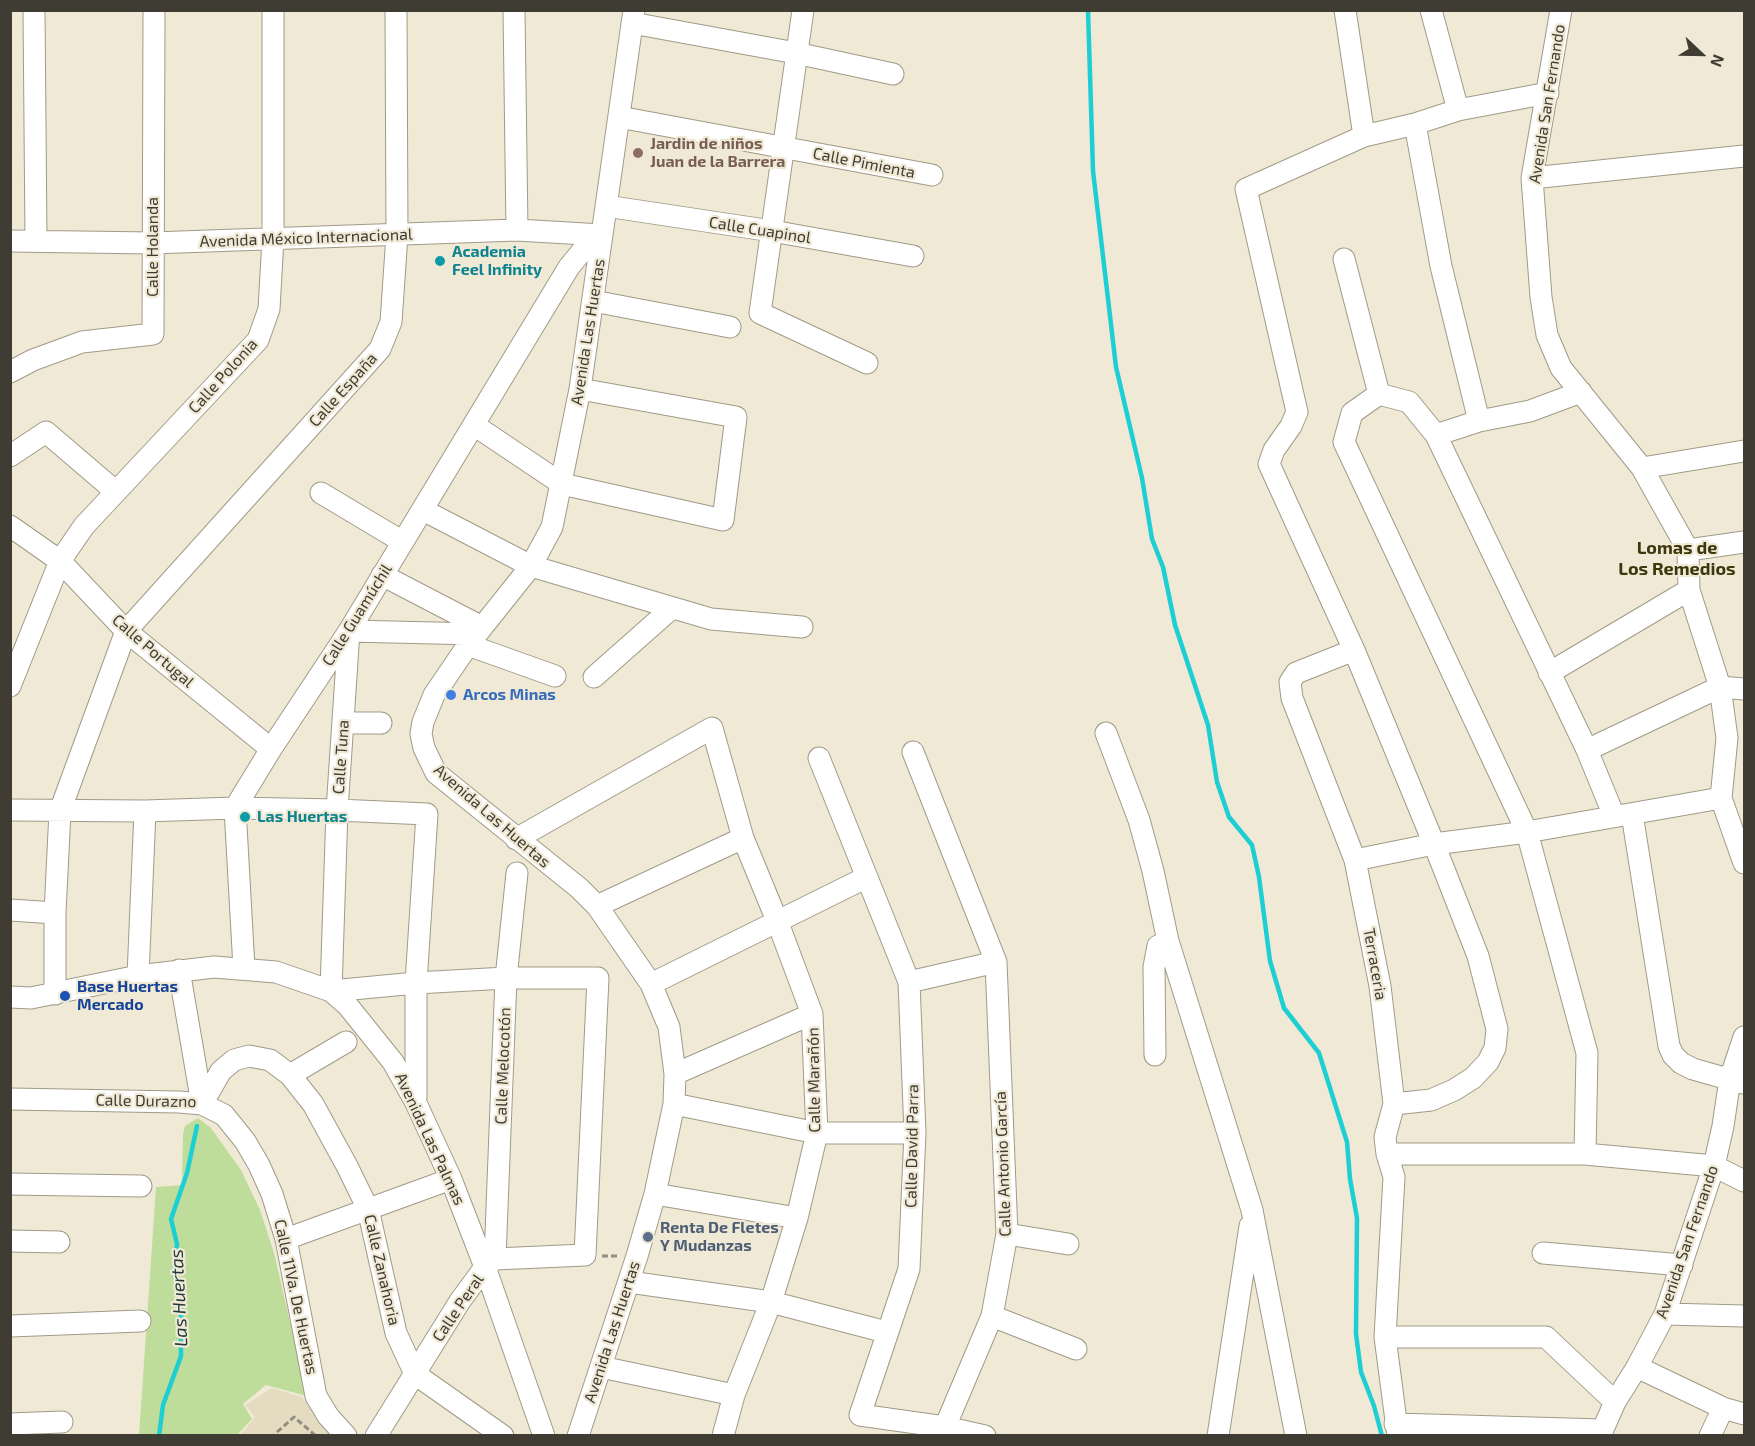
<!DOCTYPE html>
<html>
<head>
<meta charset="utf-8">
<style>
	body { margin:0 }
	#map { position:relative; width:1755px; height:1446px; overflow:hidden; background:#efe9d5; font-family:"Exo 2",sans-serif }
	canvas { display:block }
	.frame { position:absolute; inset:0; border:12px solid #3f3c34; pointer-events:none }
	.north { position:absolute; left:1671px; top:24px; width:60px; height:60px; -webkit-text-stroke:4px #efe9d5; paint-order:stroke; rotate:112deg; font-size:16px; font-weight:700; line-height:24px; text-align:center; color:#3f3c34 }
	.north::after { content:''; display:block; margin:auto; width:21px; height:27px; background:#3f3c34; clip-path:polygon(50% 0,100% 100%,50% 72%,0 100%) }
</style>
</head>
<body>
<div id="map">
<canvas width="1755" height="1446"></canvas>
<div class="frame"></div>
<div class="north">N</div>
</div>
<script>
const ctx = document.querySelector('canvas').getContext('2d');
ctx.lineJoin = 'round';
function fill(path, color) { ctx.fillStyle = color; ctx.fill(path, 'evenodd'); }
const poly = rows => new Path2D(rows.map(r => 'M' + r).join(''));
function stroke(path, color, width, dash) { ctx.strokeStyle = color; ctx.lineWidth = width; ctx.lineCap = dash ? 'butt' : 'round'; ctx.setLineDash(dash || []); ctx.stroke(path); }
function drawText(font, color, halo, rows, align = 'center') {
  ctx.font = font + ' "Exo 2",sans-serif'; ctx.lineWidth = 4.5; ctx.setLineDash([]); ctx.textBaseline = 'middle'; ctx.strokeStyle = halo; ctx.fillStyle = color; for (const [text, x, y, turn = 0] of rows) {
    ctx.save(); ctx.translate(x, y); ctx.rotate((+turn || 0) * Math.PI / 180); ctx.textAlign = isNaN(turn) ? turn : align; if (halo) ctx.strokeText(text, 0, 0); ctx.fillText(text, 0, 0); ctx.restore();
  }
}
fill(poly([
	[272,1388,301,1397,340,1435,240,1436,255,1417,245,1405]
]), '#e5dbc0');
fill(poly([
	[198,1118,211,1128,241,1170,260,1210,274,1253,307,1396,266,1385,243,1404,252,1419,237,1435,139,1436,156,1187,182,1185,183,1134,185,1126]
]), '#bfdd9a');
stroke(poly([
	[1088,10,1093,171,1116,367,1142,478,1152,539,1163,567,1175,625,1208,725,1217,782,1229,817,1252,845,1259,877,1270,961,1284,1008,1319,1053,1347,1142,1350,1179,1357,1218,1356,1334,1361,1372,1374,1406,1382,1436],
	[159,1436,163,1405,181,1356,181,1305,174,1273,177,1244,171,1219,187,1173,197,1126]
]), '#1dced3', 4.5);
const minor = poly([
	[34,10,36,241],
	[514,10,517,230],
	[803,10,760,313,867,363],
	[1345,10,1364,136],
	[1431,10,1458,110],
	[1561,10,1532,178,1541,297,1547,335,1561,368,1642,468,1688,550,1689,590,1720,687,1727,738,1721,798,1744,863],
	[632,23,796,53,893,74],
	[619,117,932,175],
	[1415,124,1441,266,1479,421],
	[1532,178,1744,156],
	[606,206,772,231,913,256],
	[10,241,152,243,517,230,602,235],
	[1344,259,1379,394],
	[593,301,730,327],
	[10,372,33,360,82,342,153,334,154,10],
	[474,425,562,484,723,520,736,417,580,389],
	[1436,435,1479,421,1530,411,1581,392],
	[10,456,46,432,115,491],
	[1642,468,1744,451],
	[321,493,403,542],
	[423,510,531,566,711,619,802,627],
	[10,526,60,561,126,631,271,749],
	[1688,550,1744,542],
	[382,575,482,627],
	[468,645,555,676],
	[1354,650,1296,673,1290,682,1292,698,1355,860,1380,986,1394,1104,1385,1137,1387,1154,1394,1177,1385,1337,1398,1436],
	[1549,673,1689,590],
	[594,677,672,608],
	[10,686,60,561,84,526,258,340,269,309,273,239,273,10],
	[344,723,381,723],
	[1106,733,1139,820,1153,871,1168,941,1252,1210,1296,1436],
	[1587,750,1720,687,1744,689],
	[913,752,996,962,1007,1234,992,1316,945,1427],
	[819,758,909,982,915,1133,909,1269,860,1415,945,1427,985,1436],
	[235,808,271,749,349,631,569,267,583,250,602,235],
	[235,808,244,968],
	[10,810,145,811,235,808,337,810,427,814,416,983,416,1098],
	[1632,814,1669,1046,1673,1055,1681,1063,1693,1069,1742,1083],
	[516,839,712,728,743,838,778,923,812,1014,817,1133,797,1218,771,1302,734,1395,723,1436],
	[1355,860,1434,844,1527,832,1721,798],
	[597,906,743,838],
	[10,910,55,913],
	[179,970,202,1104],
	[138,976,145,811],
	[909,982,996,962],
	[651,984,867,877],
	[55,994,55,913,60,811,126,631,380,349,391,322,397,235,396,10],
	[10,997,31,998,138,976,214,967,276,972,331,991,348,1006,393,1062,415,1101,451,1179,485,1267,544,1436],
	[1155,1055,1154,967,1158,946,1168,941],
	[675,1074,812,1014],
	[290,1075,346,1042],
	[10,1099,179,1102,202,1104,224,1115,245,1141,259,1165,272,1194,286,1239,316,1396,328,1416,346,1436],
	[202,1104,221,1071,234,1060,249,1056,270,1060,290,1075,313,1104,347,1166,368,1209,396,1333,415,1374,503,1436],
	[674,1104,817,1133,915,1133],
	[1394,1104,1431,1100,1454,1090,1473,1078,1488,1062,1495,1048,1497,1029,1478,956,1434,844,1354,650,1269,464,1274,450,1291,426,1297,412,1246,189,1364,136,1415,124,1458,110,1548,93],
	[1387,1154,1585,1154,1714,1166,1744,1181],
	[1585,1154,1587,1053,1527,832,1344,442,1352,413,1379,394,1409,402,1436,435,1587,750,1614,816],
	[10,1184,141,1186],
	[655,1194,797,1218],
	[1007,1234,1068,1244],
	[286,1239,451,1179],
	[10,1241,59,1242],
	[1543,1253,1682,1265],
	[495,1259,506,978,517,873],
	[629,1282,771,1302,886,1332],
	[1665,1314,1744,1316],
	[992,1316,1076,1349],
	[10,1326,140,1321],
	[1385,1337,1546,1337,1615,1402],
	[601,1367,734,1395],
	[1637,1367,1723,1408,1744,1414],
	[10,1424,62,1422],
	[1395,1424,1602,1430],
	[376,1436,460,1301,485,1267,495,1259,585,1255,598,978,506,978,416,983,331,991,337,810,349,631,477,634],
	[578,1436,637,1256,655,1194,674,1104,675,1074,669,1027,651,984,597,906,579,888,436,773,424,748,421,734,423,722,434,695,468,645,531,566,552,527,580,389,634,10],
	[1218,1436,1250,1226],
	[1600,1436,1615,1402,1637,1367,1665,1314,1714,1166,1723,1126,1730,1079,1744,1037],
	[1710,1436,1723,1408]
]);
stroke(minor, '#a09a87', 23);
stroke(poly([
	[602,1256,619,1256],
	[277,1432,294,1417,316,1436]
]), '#928e80', 3, [6, 3]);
stroke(minor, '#fff', 21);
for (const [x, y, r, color] of [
	[638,153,6,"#8d6e63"],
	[440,261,6,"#0f9aa8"],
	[451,695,6,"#3f7fe0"],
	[245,817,6,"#0f9aa8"],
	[65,996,6,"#1a4fb4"],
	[648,1237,6,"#5c6f8a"]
]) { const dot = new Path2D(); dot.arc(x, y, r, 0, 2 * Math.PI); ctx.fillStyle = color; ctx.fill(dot); stroke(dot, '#efe9d5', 2); }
drawText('16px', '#3f3c34', '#efe9d5', [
	["Avenida San Fernando",1547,104,-81],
	["Calle Pimienta",864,163,11],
	["Calle Cuapinol",760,230,9],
	["Avenida México Internacional",306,238,-2],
	["Calle Holanda",153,247,-90],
	["Avenida Las Huertas",588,332,-81],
	["Calle Polonia",223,376,-48],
	["Calle España",343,390,-48],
	["Calle Guamúchil",357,615,-58],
	["Calle Portugal",153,651,41],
	["Calle Tuna",341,757,-86],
	["Avenida Las Huertas",492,816,41],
	["Terraceria",1375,964,80],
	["Calle Melocotón",503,1066,-88],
	["Calle Marañón",814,1080,-91],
	["Calle Durazno",146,1101,1],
	["Avenida Las Palmas",430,1139,65],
	["Calle David Parra",912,1146,-89],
	["Calle Antonio García",1003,1164,-92],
	["Avenida San Fernando",1687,1242,-71],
	["Calle Zanahoria",382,1270,77],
	["Calle 11Va. De Huertas",296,1297,78],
	["Calle Peral",458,1308,-56],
	["Avenida Las Huertas",612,1332,-72]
]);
drawText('bold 16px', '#785e54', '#efe9d5', [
	["Jardin de niños",650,144],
	["Juan de la Barrera",650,162]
], 'left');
drawText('bold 16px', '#0d838f', '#efe9d5', [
	["Academia",452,252],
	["Feel Infinity",452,270],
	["Las Huertas",257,817]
], 'left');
drawText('bold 16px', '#366cbe', '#efe9d5', [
	["Arcos Minas",463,695]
], 'left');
drawText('bold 16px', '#164399', '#efe9d5', [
	["Base Huertas",77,987],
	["Mercado",77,1005]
], 'left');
drawText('bold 16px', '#4e5e75', '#efe9d5', [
	["Renta De Fletes",660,1228],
	["Y Mudanzas",660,1246]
], 'left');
drawText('bold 18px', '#3e360c', '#efe9d5', [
	["Lomas de",1677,548],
	["Los Remedios",1677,569]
]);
drawText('italic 18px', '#213b3b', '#efe9d5', [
	["Las Huertas",179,1298,-93]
]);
</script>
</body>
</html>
